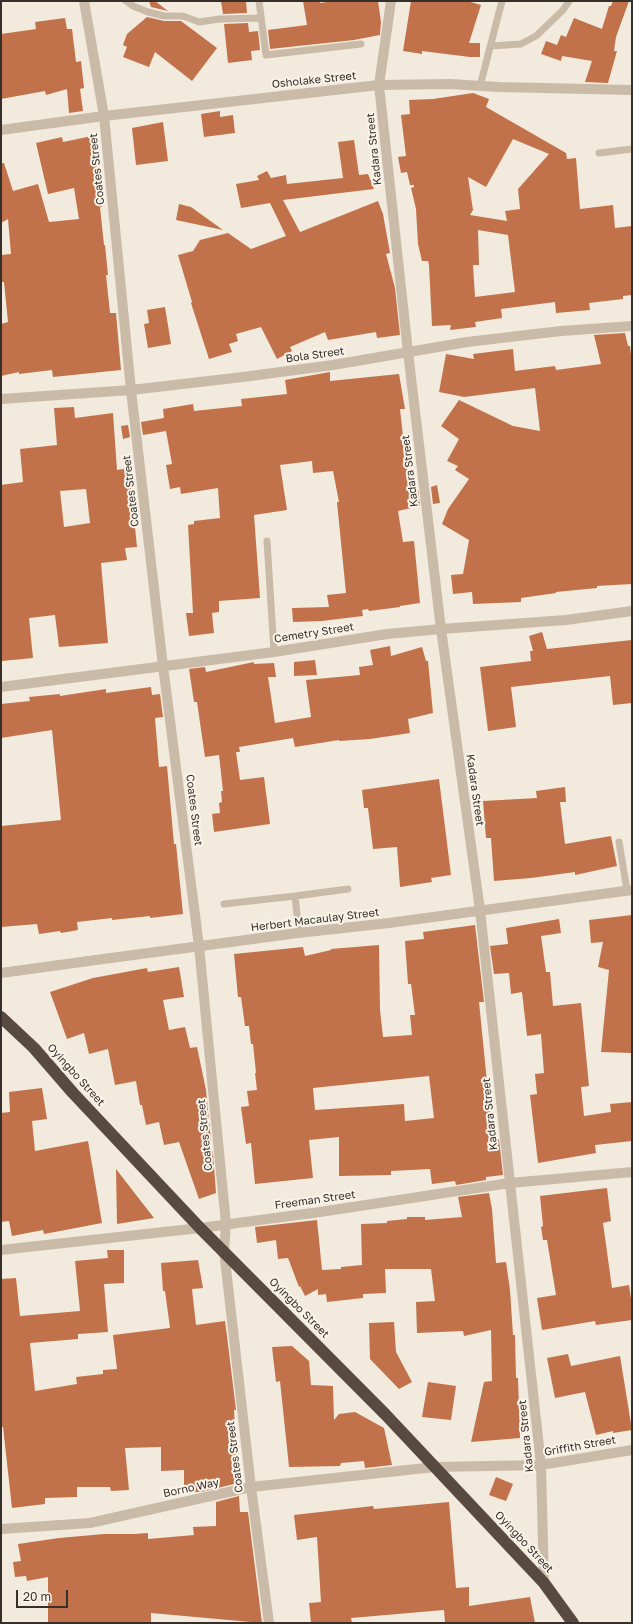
<!DOCTYPE html>
<html>
<head>
<meta charset="utf-8">
<style>
	body { margin:0 }
	#map { position:relative; width:633px; height:1624px; overflow:hidden; background:#f2eadd; font-family:"Golos Text",sans-serif }
	canvas { display:block }
	.frame { position:absolute; inset:0; border:2px solid #372f29; pointer-events:none }
	.scale { position:absolute; left:16px; top:1590px; width:52px; height:18px; box-sizing:border-box; border:2px solid #372f29; border-top:0; padding-left:5px; font-size:12px; line-height:14px; white-space:nowrap; color:#372f29; -webkit-text-stroke:3px #f9f3e9; paint-order:stroke }
</style>
</head>
<body>
<div id="map">
<canvas width="633" height="1624"></canvas>
<div class="frame"></div>
<div class="scale">20 m</div>
</div>
<script>
const ctx = document.querySelector('canvas').getContext('2d');
ctx.lineJoin = 'round';
function fill(path, color) { ctx.fillStyle = color; ctx.fill(path, 'evenodd'); }
const poly = rows => new Path2D(rows.map(r => 'M' + r).join(''));
function stroke(path, color, width, dash) { ctx.strokeStyle = color; ctx.lineWidth = width; ctx.lineCap = dash ? 'butt' : 'round'; ctx.setLineDash(dash || []); ctx.stroke(path); }
function drawText(font, color, halo, rows, align = 'center') {
  ctx.font = font + ' "Golos Text",sans-serif'; ctx.lineWidth = 4; ctx.setLineDash([]); ctx.textBaseline = 'middle'; ctx.strokeStyle = halo; ctx.fillStyle = color; for (const [text, x, y, turn = 0] of rows) {
    ctx.save(); ctx.translate(x, y); ctx.rotate((+turn || 0) * Math.PI / 180); ctx.textAlign = isNaN(turn) ? turn : align; if (halo) ctx.strokeText(text, 0, 0); ctx.fillText(text, 0, 0); ctx.restore();
  }
}
fill(poly([
	[149,1,155,1,168,11,151,7],
	[221,1,246,1,247,13,223,14],
	[303,1,319,1,320,3,334,1,378,1,381,22,380,35,354,40,270,49,268,30,307,25],
	[411,1,467,1,481,5,469,43,480,43,480,57,470,57,422,51,422,54,403,51],
	[613,1,629,1,616,37,614,51,617,51,608,83,585,82,592,61,562,56,561,61,541,54,546,41,557,45,561,35,566,37,574,18,602,29,609,6,611,6],
	[147,17,164,21,181,21,217,48,192,81,155,52,149,67,123,57,127,47,123,45,127,34],
	[65,18,67,29,72,29,76,62,81,61,84,88,80,89,83,111,69,113,67,89,46,95,45,91,1,99,1,34,36,29,35,22],
	[248,23,249,32,258,31,260,50,251,51,252,60,228,63,224,24],
	[473,93,489,99,486,107,566,153,567,159,576,158,580,209,613,205,615,228,632,226,632,295,623,296,623,299,589,303,590,310,556,313,555,302,501,309,502,318,475,322,476,327,450,330,451,325,432,326,429,265,428,261,422,261,418,244,416,209,411,188,414,187,414,185,410,185,407,172,401,173,398,157,406,156,401,115,410,114,409,100,433,99],
	[513,139,549,154,518,189,520,209,505,211,507,221,470,215,473,210,468,177,486,187],
	[478,230,508,235,515,292,475,297,473,265,479,265],
	[220,111,220,117,233,115,235,133,204,137,201,114],
	[163,122,168,161,136,165,132,128],
	[92,136,101,182,97,183,102,207,100,207,104,245,105,245,108,275,106,275,110,313,116,313,121,370,53,377,52,370,19,374,19,372,1,376,1,324,8,322,4,282,1,282,1,255,11,254,8,219,1,223,1,163,4,163,13,191,38,184,49,222,79,219,74,188,48,194,36,143,62,137,63,142],
	[354,140,359,175,368,174,374,189,283,200,300,232,378,201,383,214,390,253,386,254,395,288,400,335,377,338,376,332,328,340,325,332,290,347,292,351,277,359,261,327,236,334,238,341,229,344,232,352,209,359,191,303,192,302,178,255,193,251,200,240,228,233,251,249,286,236,270,203,241,208,236,184,259,180,257,176,267,171,271,178,286,175,287,184,343,178,338,142],
	[179,204,191,207,223,230,176,220],
	[165,307,171,344,148,348,144,324,149,323,147,310],
	[625,333,628,346,630,346,632,365,632,584,597,586,597,588,556,592,556,593,521,598,521,602,473,604,472,592,453,594,451,575,463,574,469,540,442,524,448,509,469,479,455,470,458,466,447,461,459,439,441,426,459,400,513,426,540,431,535,388,464,397,439,392,446,354,474,359,473,354,513,349,515,371,555,366,556,370,601,364,594,335],
	[330,372,330,381,399,374,405,409,400,409,409,490,418,489,420,506,398,511,403,542,414,541,420,603,400,606,400,607,369,611,368,609,362,610,363,616,322,621,293,622,292,608,329,607,327,595,346,593,337,502,339,502,333,471,313,473,312,461,280,465,287,510,254,515,260,598,219,601,219,612,212,613,214,633,189,636,186,613,193,613,188,525,194,524,194,521,220,518,218,488,181,494,180,487,170,489,166,465,172,464,166,431,143,435,141,422,164,418,163,409,193,404,194,411,242,406,241,399,287,394,285,380],
	[74,407,75,418,113,413,117,470,129,468,137,547,125,548,127,560,101,563,108,643,59,647,55,615,29,618,33,658,2,661,1,485,23,482,20,449,57,445,54,408],
	[86,489,90,523,64,527,60,491],
	[128,425,130,437,123,439,121,426],
	[437,485,440,503,433,504,431,487],
	[542,632,547,649,632,640,632,703,613,705,610,676,511,687,516,727,488,731,480,667,531,661,530,651,533,651,529,636],
	[390,646,391,656,422,647,426,661,428,661,433,713,408,719,410,733,370,739,339,741,339,740,295,747,293,738,239,747,240,752,236,752,240,780,264,777,270,824,214,832,212,814,220,813,219,803,222,802,221,791,223,791,219,755,205,757,197,702,194,702,189,669,205,667,206,672,254,662,254,664,274,663,276,677,268,677,275,723,311,717,306,680,360,675,359,667,373,665,370,650],
	[315,660,317,675,294,676,294,662],
	[151,687,152,695,160,694,163,717,155,718,159,767,167,766,174,844,176,844,183,914,150,918,150,916,112,920,112,918,77,922,78,930,61,933,60,931,39,934,37,924,1,927,1,826,61,820,52,730,1,738,1,704,30,701,29,697,60,694,60,696,106,689,106,693],
	[439,779,451,875,431,878,432,882,400,887,397,847,373,849,368,808,364,808,362,790],
	[565,787,566,802,560,802,565,844,611,836,617,866,575,875,575,872,531,878,494,881,491,838,486,838,483,801,537,798,536,791],
	[632,915,632,1053,601,1052,609,970,598,967,603,942,591,943,589,920],
	[559,919,561,933,541,936,546,972,550,972,553,1006,581,1003,589,1086,581,1087,584,1116,611,1112,610,1104,632,1102,632,1141,595,1145,596,1153,538,1163,530,1095,537,1094,535,1074,544,1073,541,1034,527,1036,522,992,511,994,509,973,494,974,490,946,508,944,506,928],
	[475,925,484,1002,479,1002,487,1082,494,1140,499,1139,503,1175,486,1177,486,1180,456,1185,455,1181,432,1184,430,1169,391,1171,391,1175,339,1176,339,1137,309,1140,313,1178,255,1184,251,1143,246,1144,241,1107,249,1106,247,1091,257,1090,255,1073,256,1073,253,1044,251,1044,249,1026,245,1026,241,997,238,997,234,954,303,947,305,956,331,950,331,949,379,945,380,1010,383,1037,412,1035,410,1015,415,1015,411,984,408,984,405,941,424,939,423,932],
	[429,1076,434,1118,405,1121,404,1104,315,1110,313,1088],
	[179,967,184,997,163,1000,169,1030,185,1027,190,1048,197,1047,206,1090,211,1141,208,1141,213,1153,216,1193,199,1199,179,1142,164,1145,159,1122,146,1125,142,1105,140,1105,136,1081,115,1085,108,1049,89,1054,84,1033,67,1039,50,992,93,978,147,968,148,972],
	[42,1088,47,1119,32,1121,35,1151,88,1141,102,1223,44,1234,43,1230,12,1236,9,1221,1,1222,1,1113,10,1112,9,1092],
	[116,1169,154,1218,117,1224],
	[607,1188,611,1221,603,1223,612,1288,629,1285,632,1306,632,1320,596,1325,595,1321,542,1330,537,1298,556,1295,547,1240,543,1240,541,1227,543,1226,540,1196],
	[489,1193,492,1209,496,1263,506,1262,510,1290,513,1335,515,1335,516,1378,518,1378,520,1438,471,1442,484,1382,492,1381,491,1330,464,1336,463,1331,417,1333,416,1302,435,1301,431,1269,385,1269,386,1293,363,1294,363,1298,327,1302,326,1294,318,1295,318,1289,305,1296,300,1286,299,1287,288,1258,278,1259,276,1240,257,1243,255,1227,317,1220,322,1270,341,1269,341,1267,362,1265,361,1224,387,1223,387,1221,407,1219,407,1217,425,1217,425,1220,462,1217,458,1197],
	[107,1250,124,1250,124,1283,104,1284,108,1332,78,1334,78,1339,30,1343,35,1391,77,1384,76,1377,103,1374,103,1370,117,1369,113,1335,170,1328,165,1291,163,1291,161,1263,198,1260,203,1288,192,1289,196,1325,225,1321,227,1336,236,1410,234,1410,238,1483,201,1492,184,1492,184,1470,161,1471,161,1447,125,1448,129,1490,111,1491,110,1487,77,1487,77,1497,45,1498,45,1504,12,1508,3,1427,1,1427,1,1279,16,1278,20,1316,80,1311,75,1261,108,1258],
	[394,1322,396,1352,412,1382,399,1389,370,1359,369,1323],
	[292,1346,309,1361,311,1385,333,1386,334,1420,339,1414,355,1412,384,1428,392,1465,365,1468,364,1461,341,1463,340,1466,289,1467,280,1381,276,1382,272,1347],
	[568,1354,571,1366,620,1356,632,1430,613,1433,613,1431,596,1435,585,1392,555,1398,547,1358],
	[428,1382,456,1386,451,1420,422,1417],
	[496,1477,513,1484,506,1501,489,1495],
	[239,1496,240,1512,248,1512,262,1623,151,1613,151,1623,48,1623,48,1577,27,1581,26,1576,15,1577,13,1562,21,1561,18,1544,59,1538,104,1534,134,1534,148,1533,148,1539,194,1535,193,1527,216,1526,216,1502],
	[449,1502,456,1588,469,1587,469,1606,530,1597,535,1623,445,1623,444,1610,351,1618,352,1623,311,1623,309,1603,321,1602,317,1537,297,1540,294,1515,373,1506,374,1509]
]), '#c2724a');
stroke(poly([
	[126,1,133,6,148,12,164,16,183,16,199,22,220,19,261,18],
	[259,1,266,55,361,44],
	[491,46,521,44,536,36,563,10,569,1],
	[480,86,502,1],
	[599,153,632,149],
	[267,541,274,652],
	[619,842,627,890],
	[295,896,348,889],
	[224,904,295,896,299,933]
]), '#cabba9', 7);
stroke(poly([
	[84,1,104,116,131,390,163,666,199,946,226,1224,224,1251,251,1487,269,1623],
	[391,1,379,85,408,352,441,629,480,910,541,1465,544,1583],
	[1,130,104,116,379,85,450,84,499,87,632,90],
	[1,399,131,390,243,377,333,365,467,342,561,331,632,326],
	[1,687,274,652,387,634,441,629,566,620,632,611],
	[1,973,96,960,298,933,389,923,632,890],
	[1,1250,200,1228,320,1212,510,1183,632,1172],
	[1,1529,90,1523,251,1487,435,1467,541,1465,632,1450]
]), '#cabba9', 10);
stroke(poly([
	[1,1017,34,1048,73,1093,200,1228,385,1414,544,1583,573,1623]
]), '#584a40', 12);
drawText('11px', '#372f29', '#f9f3e9', [
	["Osholake Street",314,80,-6],
	["Kadara Street",374,149,-96],
	["Coates Street",97,169,-96],
	["Bola Street",315,355,-8],
	["Kadara Street",410,471,-97],
	["Coates Street",131,491,-97],
	["Cemetry Street",314,633,-9],
	["Kadara Street",475,790,82],
	["Coates Street",194,810,83],
	["Herbert Macaulay Street",315,920,-7],
	["Oyingbo Street",76,1075,48],
	["Kadara Street",490,1114,-96],
	["Coates Street",205,1135,-96],
	["Freeman Street",315,1200,-8],
	["Oyingbo Street",299,1308,45],
	["Kadara Street",526,1436,-96],
	["Griffith Street",580,1446,-10],
	["Coates Street",235,1457,-97],
	["Borno Way",191,1488,-12],
	["Oyingbo Street",524,1542,47]
]);
</script>
</body>
</html>
